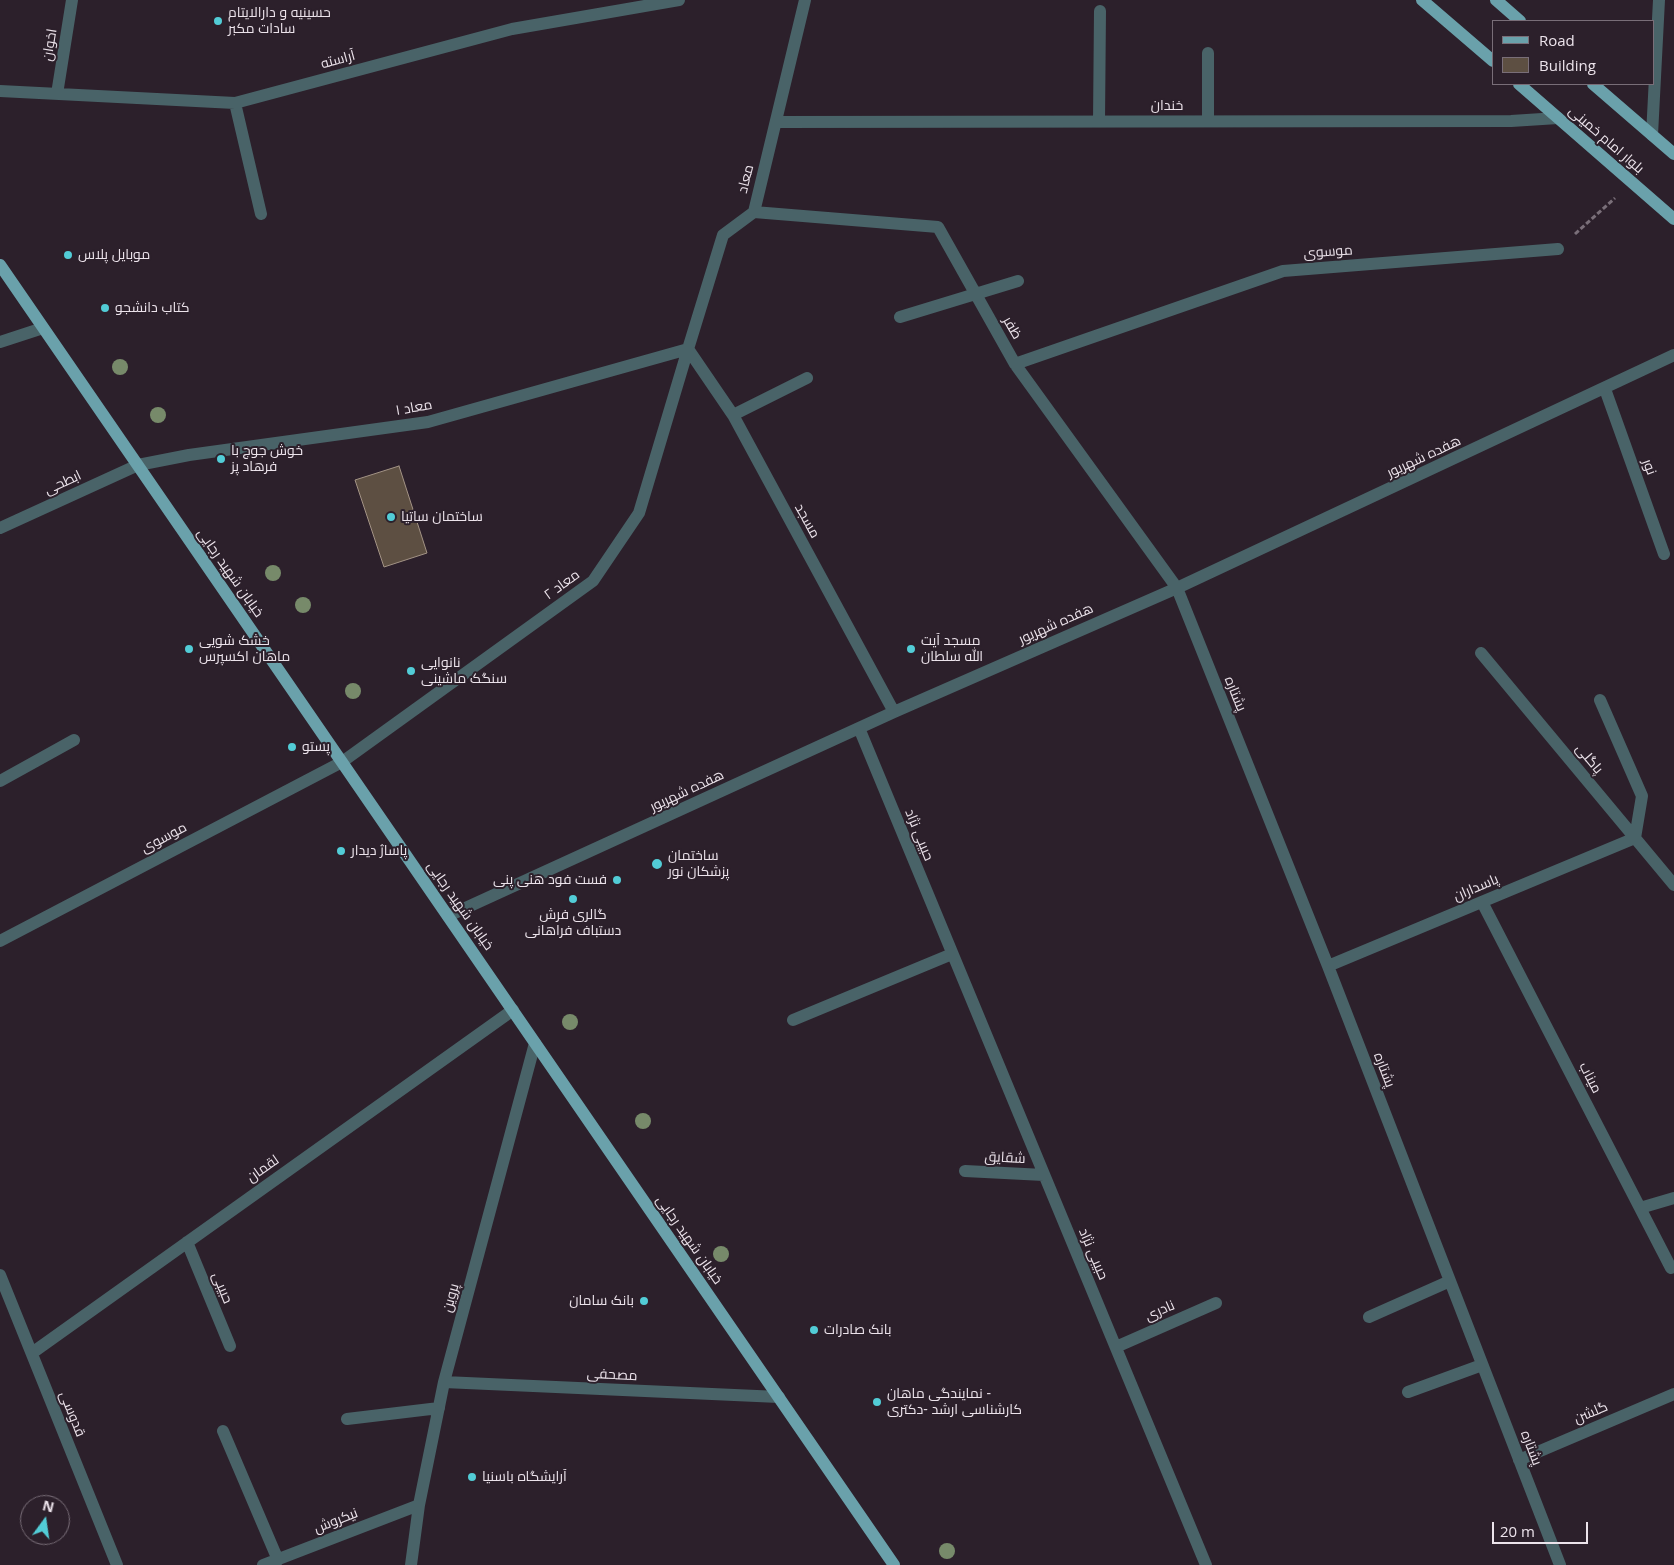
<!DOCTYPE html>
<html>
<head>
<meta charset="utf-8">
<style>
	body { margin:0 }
	#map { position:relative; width:1674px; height:1565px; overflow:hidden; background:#2c202b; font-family:"Open Sans",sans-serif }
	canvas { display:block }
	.legend { position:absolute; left:1492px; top:20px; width:162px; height:65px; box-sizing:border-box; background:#2c202b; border:1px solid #796e78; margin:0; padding:6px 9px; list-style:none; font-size:15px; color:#ece3eb }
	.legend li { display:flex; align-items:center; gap:10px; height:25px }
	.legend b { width:25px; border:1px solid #796e78 }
	.north { position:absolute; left:20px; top:1495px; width:50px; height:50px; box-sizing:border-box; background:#2c202b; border:1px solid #796e78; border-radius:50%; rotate:14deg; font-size:14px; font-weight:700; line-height:20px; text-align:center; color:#ece3eb }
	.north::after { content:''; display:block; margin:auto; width:18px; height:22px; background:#52ccd6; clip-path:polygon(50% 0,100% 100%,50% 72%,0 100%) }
	.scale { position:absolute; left:1492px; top:1522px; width:96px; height:22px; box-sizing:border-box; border:2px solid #ece3eb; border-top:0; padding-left:6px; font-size:15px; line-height:18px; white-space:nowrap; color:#ece3eb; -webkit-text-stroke:4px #2c202b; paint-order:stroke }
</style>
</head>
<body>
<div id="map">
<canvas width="1674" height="1565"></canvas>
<ul class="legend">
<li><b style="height:6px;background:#6aa1ab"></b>Road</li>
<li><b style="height:14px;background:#5d4f42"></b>Building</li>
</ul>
<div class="north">N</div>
<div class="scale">20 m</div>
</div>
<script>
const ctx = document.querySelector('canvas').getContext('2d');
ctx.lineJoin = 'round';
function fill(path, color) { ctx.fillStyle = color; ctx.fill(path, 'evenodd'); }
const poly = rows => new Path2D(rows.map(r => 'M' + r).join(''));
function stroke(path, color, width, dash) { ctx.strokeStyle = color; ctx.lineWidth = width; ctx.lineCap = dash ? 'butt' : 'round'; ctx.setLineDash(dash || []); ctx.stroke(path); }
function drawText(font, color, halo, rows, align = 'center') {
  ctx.font = font + ' "Open Sans",Cairo,sans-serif'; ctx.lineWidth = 4; ctx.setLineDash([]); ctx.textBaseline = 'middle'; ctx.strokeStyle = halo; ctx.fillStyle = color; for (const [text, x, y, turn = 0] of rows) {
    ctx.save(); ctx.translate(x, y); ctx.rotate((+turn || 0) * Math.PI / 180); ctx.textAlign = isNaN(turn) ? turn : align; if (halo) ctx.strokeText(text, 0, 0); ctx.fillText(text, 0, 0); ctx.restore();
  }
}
const building = poly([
	[399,466,427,553,384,567,355,480,399,466]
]);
fill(building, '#5d4f42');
stroke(building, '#a39385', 1);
stroke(poly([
	[1575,234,1615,198]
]), '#7a6f79', 3, [5, 2.5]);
stroke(poly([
	[1208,53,1208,121],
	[0,91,235,103,512,29,679,0],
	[57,94,72,0],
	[235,103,261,214],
	[1099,121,1100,11],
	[776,122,1511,121,1558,118],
	[1652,135,1659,0],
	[754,212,938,227,1015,364,1177,588,1328,966,1560,1565],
	[900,317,1018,281],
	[0,342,43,328],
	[688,349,733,415,894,712],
	[1015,364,1283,271,1558,249],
	[1605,389,1664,554],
	[733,415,807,378],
	[0,528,138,465,189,455,428,422,688,349],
	[1481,653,1674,885],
	[859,728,1206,1565],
	[0,781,74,740],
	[1482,902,1671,1268],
	[448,916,894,712,1177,588,1674,355],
	[0,941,342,762,593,581,639,513,688,349,723,235,754,212,805,0],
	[1328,966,1635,838,1642,796,1600,700],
	[793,1020,952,954],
	[965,1171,1044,1175],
	[1640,1208,1674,1198],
	[187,1242,230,1346],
	[0,1275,117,1565],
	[1369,1317,1450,1281],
	[1116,1347,1216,1303],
	[32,1353,513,1010],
	[444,1382,779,1397],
	[1408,1392,1482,1365],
	[347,1419,439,1408],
	[223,1431,278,1560],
	[1519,1460,1674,1394],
	[263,1565,419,1505],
	[411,1565,419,1505,444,1382,535,1043]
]), '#496368', 12);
stroke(poly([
	[1422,0,1493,61],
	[1496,0,1520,21],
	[1519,84,1674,219],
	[1593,84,1674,154],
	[0,265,894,1565]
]), '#6aa1ab', 12);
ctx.fillStyle = '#778a6a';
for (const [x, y] of [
	[120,367],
	[158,415],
	[273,573],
	[303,605],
	[353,691],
	[570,1022],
	[643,1121],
	[721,1254],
	[947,1551]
]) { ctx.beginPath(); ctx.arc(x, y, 8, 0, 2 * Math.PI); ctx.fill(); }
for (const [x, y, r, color] of [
	[218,21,5,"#52ccd6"],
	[68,255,5,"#52ccd6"],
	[105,308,5,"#52ccd6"],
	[221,459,5,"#52ccd6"],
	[391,517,5,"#52ccd6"],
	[189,649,5,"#52ccd6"],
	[911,649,5,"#52ccd6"],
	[411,671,5,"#52ccd6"],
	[292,747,5,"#52ccd6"],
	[341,851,5,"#52ccd6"],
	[657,864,6,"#52ccd6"],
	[617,880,5,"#52ccd6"],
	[573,899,5,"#52ccd6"],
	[644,1301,5,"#52ccd6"],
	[814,1330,5,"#52ccd6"],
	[877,1402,5,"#52ccd6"],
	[472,1477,5,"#52ccd6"]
]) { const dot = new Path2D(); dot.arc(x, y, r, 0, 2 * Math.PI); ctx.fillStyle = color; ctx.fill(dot); stroke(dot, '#2c202b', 2); }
drawText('14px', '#ece3eb', '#2c202b', [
	["حسینیه و دارالایتام",228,13],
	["سادات مکبر",228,29],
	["موبایل پلاس",78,255],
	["کتاب دانشجو",115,308],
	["خوش جوج با",231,451],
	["فرهاد پز",231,467],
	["ساختمان ساتیا",401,517],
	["خشک شویی",199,641],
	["ماهان اکسپرس",199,657],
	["مسجد آیت",921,641],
	["الله سلطان",921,657],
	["نانوایی",421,663],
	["سنگک ماشینی",421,679],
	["پستو",302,747],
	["پاساژ دیدار",351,851],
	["ساختمان",668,856],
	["پزشکان نور",668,872],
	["فست فود هنی پنی",607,880,"right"],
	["گالری فرش",573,915,"center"],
	["دستباف فراهانی",573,931,"center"],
	["بانک سامان",634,1301,"right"],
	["بانک صادرات",824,1330],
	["نمایندگی ماهان -",887,1394],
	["کارشناسی ارشد -دکتری",887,1410],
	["آرایشگاه باسنیا",482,1477]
], 'left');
drawText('14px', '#ece3eb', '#2c202b', [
	["اخوان",50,45,-81],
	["آراسته",338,60,-15],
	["خندان",1167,106],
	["بلوار امام خمینی",1606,140,41],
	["معاد",746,179,-76],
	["موسوی",1328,252,-4],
	["ظفر",1012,328,60],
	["معاد ۱",414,408,-10],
	["هفده شهریور",1424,457,-25],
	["نور",1649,467,70],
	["ابطحی",63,483,-25],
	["مسجد",807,521,61],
	["خیابان شهید رجایی",230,573,55],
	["معاد ۲",562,585,-36],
	["هفده شهریور",1056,624,-24],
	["پشتاره",1235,694,68],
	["پاگلی",1589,759,50],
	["هفده شهریور",687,791,-25],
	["حبیبی نژاد",919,835,68],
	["موسوی",164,838,-28],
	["پاسداران",1476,888,-23],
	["خیابان شهید رجایی",460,906,55],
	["پشتاره",1384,1070,69],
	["میناب",1590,1078,63],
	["شقایق",1005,1158,3],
	["لقمان",263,1169,-35],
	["خیابان شهید رجایی",689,1240,55],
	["حبیبی نژاد",1093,1254,67],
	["حبیبی",222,1288,68],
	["پروین",451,1298,-75],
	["نادری",1160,1311,-24],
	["مصحفی",612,1375,3],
	["گلشن",1591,1413,-23],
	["قدوسی",72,1414,68],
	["پشتاره",1531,1448,69],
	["نیکروش",336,1521,-21]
]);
</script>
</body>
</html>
